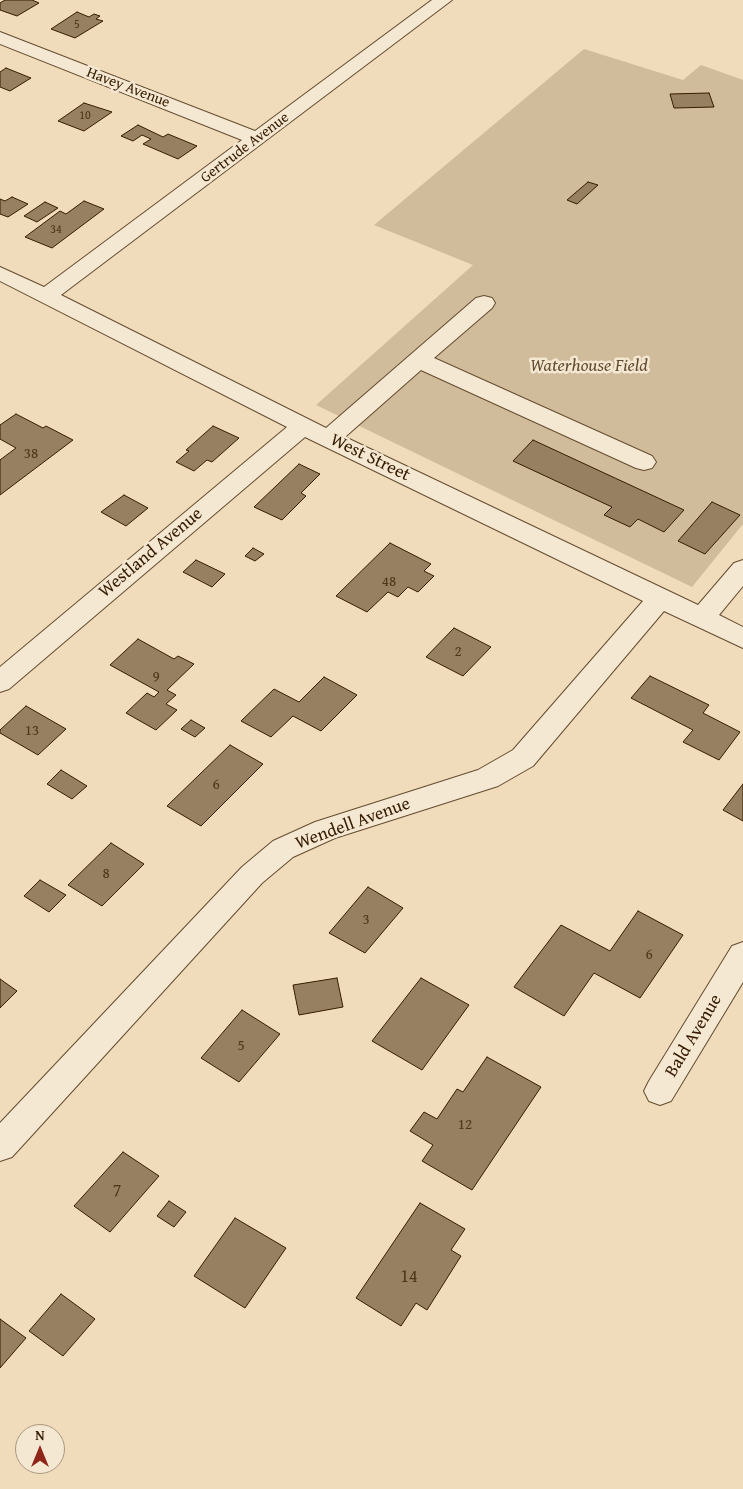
<!DOCTYPE html>
<html>
<head>
<meta charset="utf-8">
<style>
	body { margin:0 }
	#map { position:relative; width:743px; height:1489px; overflow:hidden; background:#f0dbbb; font-family:"Gentium Book Plus",serif }
	canvas { display:block }
	.north { position:absolute; left:15px; top:1424px; width:50px; height:50px; box-sizing:border-box; background:#f5e8d3; border:1px solid #a9967f; border-radius:50%; rotate:0deg; font-size:14px; font-weight:700; line-height:20px; text-align:center; color:#361c00 }
	.north::after { content:''; display:block; margin:auto; width:18px; height:22px; background:#8f2418; clip-path:polygon(50% 0,100% 100%,50% 72%,0 100%) }
</style>
</head>
<body>
<div id="map">
<canvas width="743" height="1489"></canvas>
<div class="north">N</div>
</div>
<script>
const ctx = document.querySelector('canvas').getContext('2d');
ctx.lineJoin = 'round';
function fill(path, color) { ctx.fillStyle = color; ctx.fill(path, 'evenodd'); }
const poly = rows => new Path2D(rows.map(r => 'M' + r).join(''));
function stroke(path, color, width, dash) { ctx.strokeStyle = color; ctx.lineWidth = width; ctx.lineCap = dash ? 'butt' : 'round'; ctx.setLineDash(dash || []); ctx.stroke(path); }
function drawText(font, color, halo, rows, align = 'center') {
  ctx.font = font + ' "Gentium Book Plus",serif'; ctx.lineWidth = 5; ctx.setLineDash([]); ctx.textBaseline = 'middle'; ctx.strokeStyle = halo; ctx.fillStyle = color; for (const [text, x, y, turn = 0] of rows) {
    ctx.save(); ctx.translate(x, y); ctx.rotate((+turn || 0) * Math.PI / 180); ctx.textAlign = isNaN(turn) ? turn : align; if (halo) ctx.strokeText(text, 0, 0); ctx.fillText(text, 0, 0); ctx.restore();
  }
}
fill(poly([
	[584,49,683,80,701,65,743,80,743,524,692,587,316,405,473,265,374,225]
]), '#d0bb9b');
const building = poly([
	[5,0,32,0,39,3,17,16,0,10,0,3,5,0],
	[77,12,89,17,94,14,100,16,96,19,103,21,75,38,51,29,77,12],
	[6,68,31,78,10,91,0,87,0,72,6,68],
	[709,93,714,107,674,108,670,94,709,93],
	[84,103,112,112,84,131,58,121,84,103],
	[138,125,163,137,168,134,197,146,178,159,143,144,151,139,142,135,133,141,121,136,138,125],
	[588,182,598,185,577,204,567,200,588,182],
	[12,197,28,204,8,217,0,214,0,199,5,201,12,197],
	[84,201,104,209,52,248,25,237,60,211,66,214,84,201],
	[45,202,58,208,37,222,24,216,45,202],
	[16,414,43,428,46,426,73,440,0,495,0,460,16,448,0,439,0,425,16,414],
	[213,426,239,438,212,462,207,460,194,471,176,462,189,451,186,450,213,426],
	[533,440,684,510,664,532,638,519,630,527,604,515,612,507,513,461,533,440],
	[299,464,320,474,301,493,306,496,282,520,254,507,299,464],
	[124,495,148,508,126,526,101,512,124,495],
	[712,502,740,515,705,554,678,541,712,502],
	[390,543,431,564,424,571,434,576,418,592,408,587,398,597,388,592,367,612,336,596,390,543],
	[253,548,264,554,255,561,245,556,253,548],
	[196,560,225,574,212,587,183,572,196,560],
	[454,628,491,647,463,676,426,657,454,628],
	[138,639,174,659,178,656,194,664,167,690,176,695,166,704,177,710,156,730,126,713,147,693,154,697,159,692,110,665,138,639],
	[650,676,709,705,703,713,740,732,719,760,683,742,693,730,631,698,650,676],
	[324,677,357,695,321,731,293,716,271,737,241,721,274,689,299,702,324,677],
	[26,706,66,729,38,755,0,733,0,730,26,706],
	[191,720,205,728,195,737,181,729,191,720],
	[230,745,263,764,201,826,167,806,230,745],
	[61,770,87,786,72,799,47,784,61,770],
	[743,784,743,821,723,810,743,784],
	[111,843,144,864,102,906,68,885,111,843],
	[40,880,66,895,49,912,24,896,40,880],
	[368,887,403,908,365,953,329,933,368,887],
	[638,911,683,935,640,998,594,973,564,1016,514,987,561,925,610,951,638,911],
	[337,978,343,1007,299,1015,293,985,337,978],
	[421,978,469,1005,422,1070,372,1041,421,978],
	[0,979,17,991,0,1008,0,979],
	[242,1010,280,1034,239,1082,201,1058,242,1010],
	[487,1057,541,1087,472,1190,422,1161,433,1145,410,1131,424,1112,437,1119,457,1089,463,1092,487,1057],
	[123,1152,159,1176,110,1232,74,1206,123,1152],
	[169,1201,186,1212,174,1227,157,1216,169,1201],
	[420,1203,465,1229,451,1250,461,1256,427,1310,416,1303,401,1326,356,1298,420,1203],
	[235,1218,286,1248,245,1308,194,1276,235,1218],
	[61,1294,95,1319,63,1356,29,1331,61,1294],
	[0,1319,26,1338,0,1368,0,1319]
]);
fill(building, '#977f61');
stroke(building, '#361c00', 1);
const minor = poly([
	[432,0,452,0,61,295,326,428,476,298,484,296,492,298,495,303,492,308,434,358,652,456,656,462,652,468,644,470,636,468,421,370,345,437,698,605,734,563,743,560,743,586,719,615,743,627,743,648,664,611,533,766,498,786,335,838,293,857,262,883,12,1157,0,1161,0,1123,242,867,273,841,315,822,478,770,513,750,643,601,305,437,9,689,0,692,0,667,287,427,0,281,0,267,44,287,242,140,0,44,0,32,255,131,432,0],
	[743,942,743,982,671,1101,660,1105,649,1101,644,1091,649,1081,732,946,743,942]
]);
stroke(minor, '#644c2f', 2);
fill(minor, '#f5e8d3');
drawText('12px', '#4e3518', null, [
	["5",77,25],
	["10",85,116],
	["34",56,230]
]);
drawText('15px', '#361c00', '#f5e8d3', [
	["Havey Avenue",128,88,21],
	["Gertrude Avenue",245,148,-37]
]);
drawText('15px', '#4e3518', null, [
	["38",31,454],
	["48",389,582],
	["2",458,652],
	["9",156,677],
	["13",32,731],
	["6",216,785],
	["8",106,874],
	["3",366,920],
	["6",649,955],
	["5",241,1046],
	["12",465,1125]
]);
drawText('italic 18px', '#644c2e', '#f5e8d3', [
	["Waterhouse Field",589,366]
]);
drawText('18px', '#361c00', '#f5e8d3', [
	["West Street",370,458,26],
	["Westland Avenue",151,553,-40],
	["Wendell Avenue",353,824,-20],
	["Bald Avenue",694,1036,-59]
]);
drawText('18px', '#4e3518', null, [
	["7",117,1191],
	["14",409,1277]
]);
</script>
</body>
</html>
